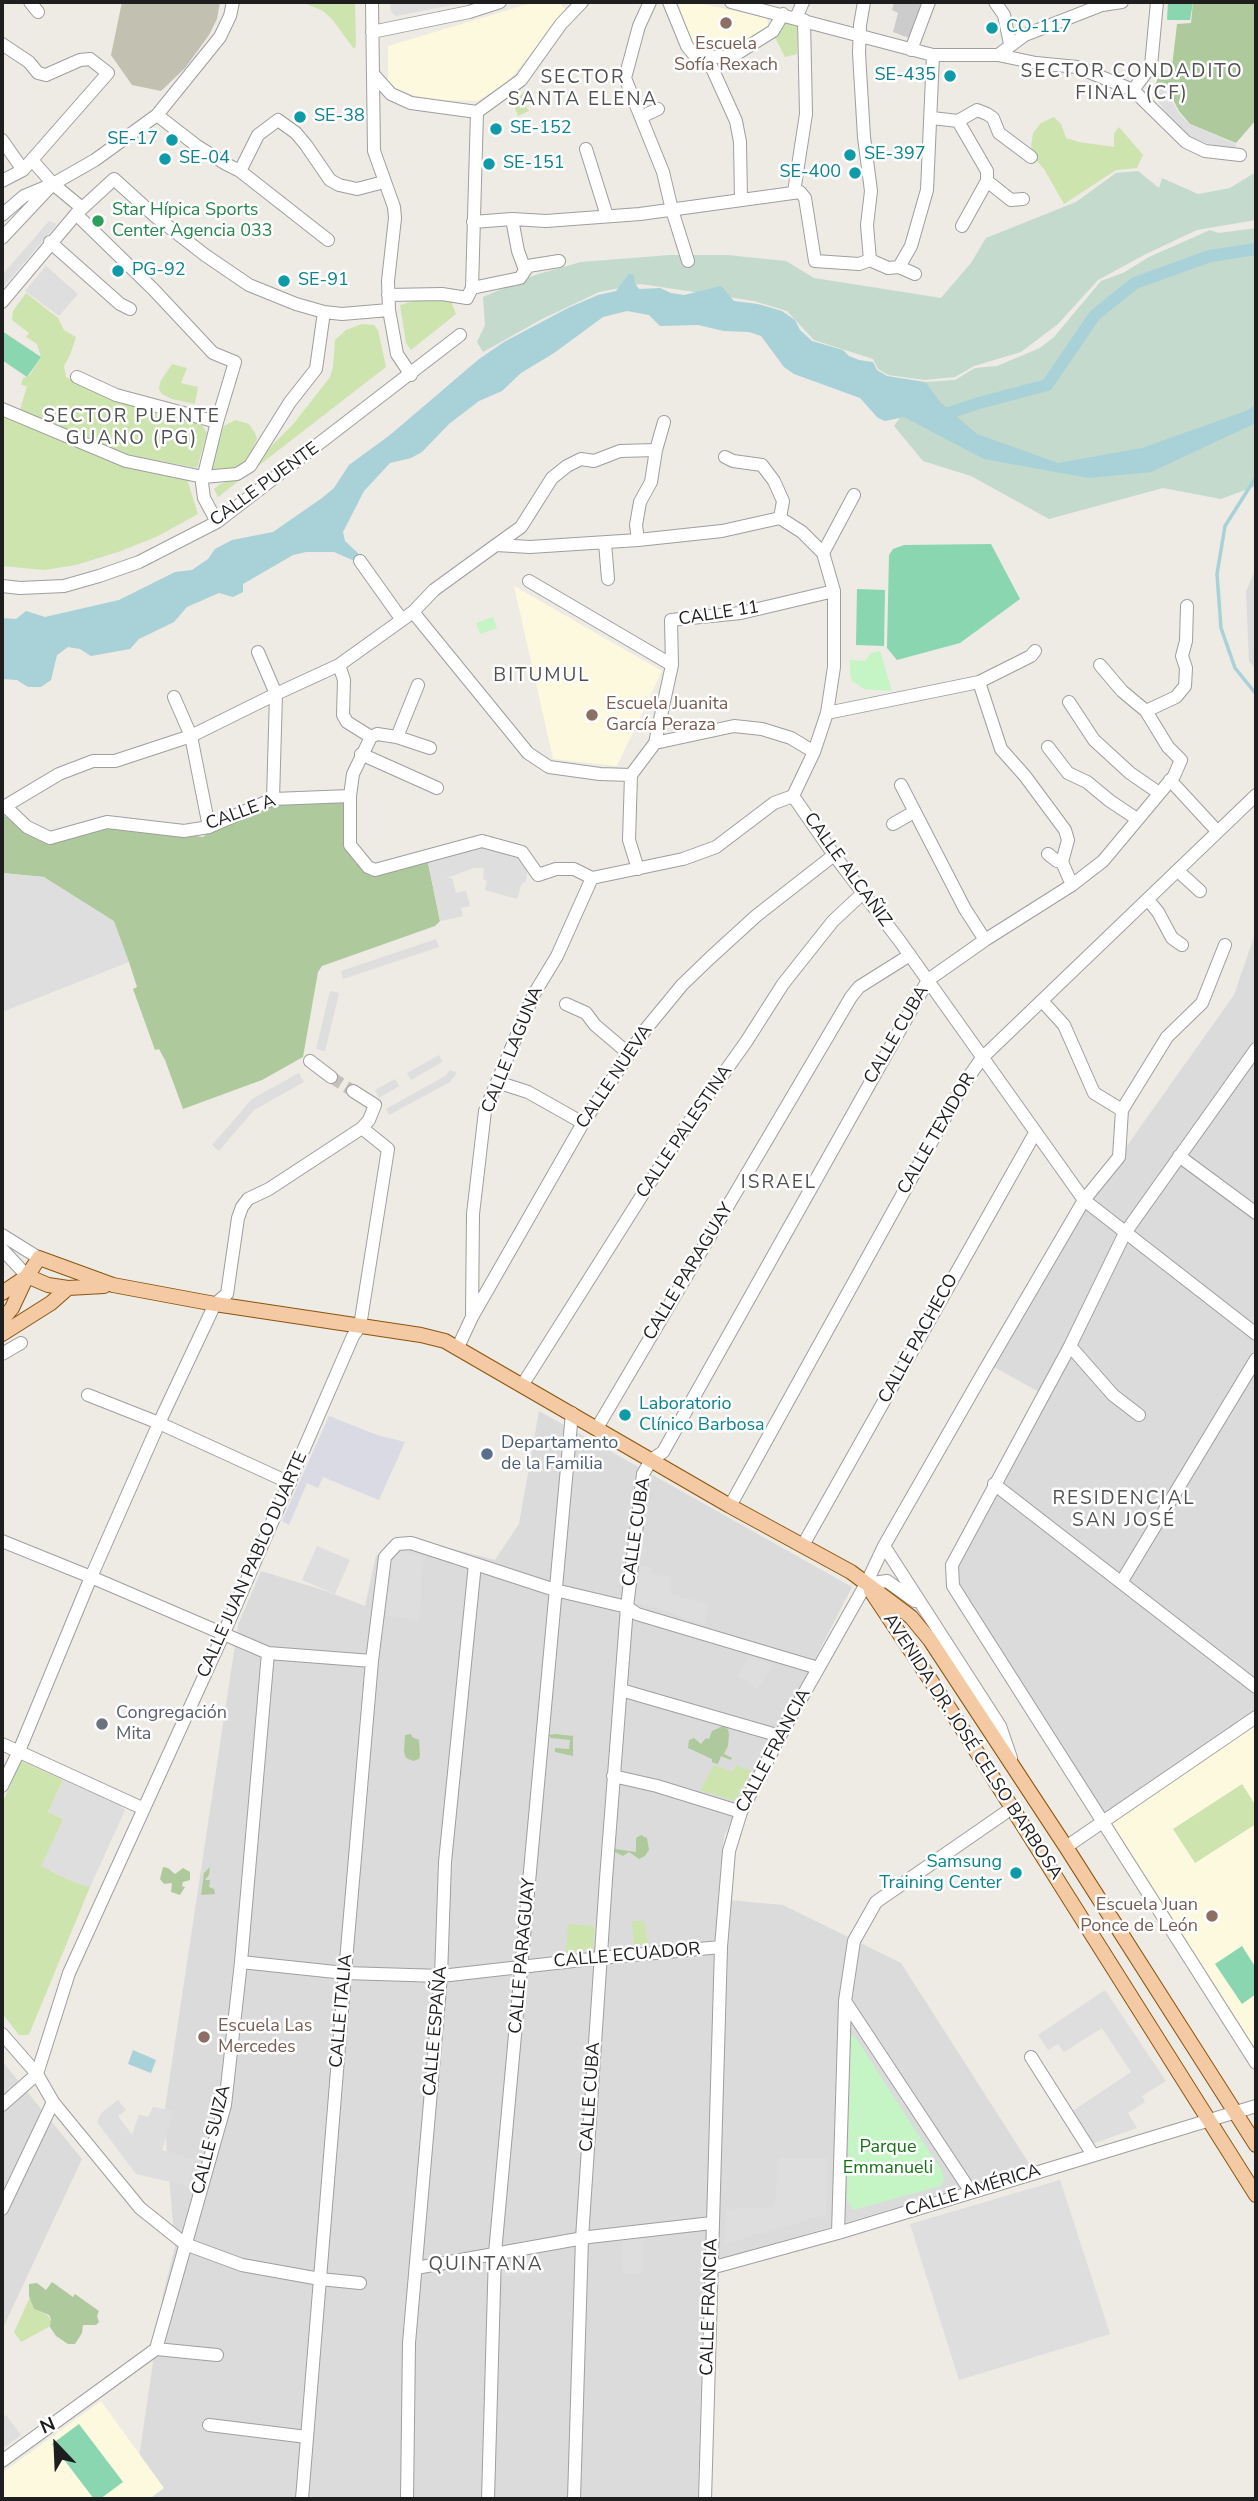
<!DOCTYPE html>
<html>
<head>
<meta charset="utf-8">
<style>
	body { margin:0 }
	#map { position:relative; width:1258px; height:2501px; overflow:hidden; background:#eeeae4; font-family:"Nunito Sans",sans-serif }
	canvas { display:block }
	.frame { position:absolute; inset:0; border:4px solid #1e1e1e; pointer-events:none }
	.north { position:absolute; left:21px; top:2410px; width:70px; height:70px; -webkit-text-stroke:5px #fff; paint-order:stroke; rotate:337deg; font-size:19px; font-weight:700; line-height:28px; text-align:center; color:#1e1e1e }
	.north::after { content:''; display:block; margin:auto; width:24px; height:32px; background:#1e1e1e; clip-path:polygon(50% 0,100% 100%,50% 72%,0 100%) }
</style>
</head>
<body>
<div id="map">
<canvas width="1258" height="2501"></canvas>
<div class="frame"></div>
<div class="north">N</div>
</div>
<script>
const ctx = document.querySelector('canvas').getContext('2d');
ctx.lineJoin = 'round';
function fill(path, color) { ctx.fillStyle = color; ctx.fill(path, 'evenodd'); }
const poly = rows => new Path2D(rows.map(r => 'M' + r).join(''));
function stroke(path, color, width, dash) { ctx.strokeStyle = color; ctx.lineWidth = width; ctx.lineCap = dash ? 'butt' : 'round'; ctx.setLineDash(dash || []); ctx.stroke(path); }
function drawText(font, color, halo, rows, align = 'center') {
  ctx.font = font + ' "Nunito Sans",sans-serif'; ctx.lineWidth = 5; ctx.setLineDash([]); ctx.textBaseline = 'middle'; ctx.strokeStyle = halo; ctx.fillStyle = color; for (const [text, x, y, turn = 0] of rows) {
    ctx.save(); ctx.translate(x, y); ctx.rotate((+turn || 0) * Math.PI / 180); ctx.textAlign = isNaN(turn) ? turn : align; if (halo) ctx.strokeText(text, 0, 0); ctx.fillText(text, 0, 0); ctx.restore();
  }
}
fill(poly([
	[1256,567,1256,670,1249,661,1246,592],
	[1256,931,1256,1722,1108,1823,950,1580,1041,1393,992,1366,1087,1202,1234,995],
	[539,1411,852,1587,724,1836,718,1899,783,1905,901,1963,1032,2168,704,2264,698,2499,133,2499,163,2294,175,2247,164,2115,238,1625,261,1571,326,1591,365,1606,376,1556,400,1542,430,1543,495,1560,519,1524],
	[2,2061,82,2159,2,2330]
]), '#dcdbdb');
fill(poly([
	[535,2,559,2,566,10,507,83,477,101,444,100,416,96,395,88,388,81,388,46],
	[678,2,694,2,767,18,768,28,734,48,693,46],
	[514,586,662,671,617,766,553,759],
	[1256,1722,1256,2052,1108,1823],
	[101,2401,164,2488,152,2497,153,2499,2,2499,2,2473]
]), '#fcf9df');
fill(poly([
	[894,2,922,2,909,38,893,32,898,13,892,10]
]), '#ccc');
fill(poly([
	[122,2,220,2,217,19,209,35,185,68,161,91,132,85,111,55]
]), '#c2c0b1');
fill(poly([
	[302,2,355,2,356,45,354,49,332,19,323,11],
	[783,22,797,24,797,54,785,57,773,34],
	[526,90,533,97,525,105,529,111,518,116,513,103],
	[1054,117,1061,124,1066,138,1079,142,1114,147,1114,133,1119,127,1143,155,1137,168,1116,170,1064,204,1044,169,1036,160,1031,147,1033,133,1041,123],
	[26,293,58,318,64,330,76,337,70,355,64,366,66,377,75,382,199,421,207,433,197,468,112,452,20,410,27,386,21,385,23,378,29,376,41,357,37,344,26,337,29,333,12,320,13,311],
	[441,299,451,301,456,314,411,350,406,343,400,305,414,301],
	[362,324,374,325,378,330,386,367,218,497,214,489,219,485,237,476,256,462,295,422,330,377,333,367,335,340,346,330],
	[172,364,187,368,181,383,198,387,195,404,172,399,162,394,159,389,160,382],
	[2,413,187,479,198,514,156,537,121,551,76,565,44,570,2,566],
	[235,420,249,424,255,433,257,439,248,459,238,468,222,471,209,469,224,426],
	[21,1761,63,1780,48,1812,63,1819,51,1871,74,1882,90,1887,30,2032,28,2035,19,2035,2,2013,2,1804],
	[714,1765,733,1772,736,1765,751,1771,735,1801,700,1790],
	[1242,1784,1256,1806,1256,1824,1195,1863,1173,1829],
	[632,1921,644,1921,648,1944,634,1945],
	[568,1924,594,1926,593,1949,566,1954],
	[30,2297,34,2309,47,2315,54,2324,21,2342,14,2332]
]), '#cde4ae');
fill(poly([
	[1193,2,1256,2,1256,120,1236,143,1190,124,1179,111,1168,90,1156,84,1158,76,1171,75,1177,24,1191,23],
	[346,799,347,845,369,873,427,858,440,921,435,926,322,966,318,972,303,1057,262,1080,183,1109,165,1060,159,1049,155,1050,133,989,137,987,129,962,44,877,2,873,2,814,37,838,105,824,203,837,215,827,270,801],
	[723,1726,728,1729,729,1734,728,1746,724,1754,732,1758,731,1760,721,1756,718,1764,714,1763,712,1762,712,1759,688,1748,689,1740,694,1738,701,1744,706,1738,709,1739,712,1731],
	[411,1734,412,1737,419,1740,420,1756,419,1759,413,1761,406,1758,404,1752,405,1735],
	[555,1734,573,1736,573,1756,555,1752,555,1748,569,1749,570,1740,551,1738,549,1735],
	[641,1835,647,1838,649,1850,645,1856,639,1859,629,1852,623,1856,615,1852,615,1849,636,1852,636,1838],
	[163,1867,168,1868,175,1874,183,1868,190,1872,190,1880,183,1882,182,1886,185,1887,180,1895,171,1892,172,1883,164,1884,160,1879],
	[210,1867,209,1875,205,1880,210,1880,209,1887,214,1889,215,1894,201,1895,204,1873],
	[52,2282,73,2297,75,2294,99,2311,97,2316,99,2322,96,2325,83,2325,82,2333,75,2344,68,2344,56,2336,50,2327,51,2319,49,2315,34,2309,29,2296,29,2284,37,2283,46,2290]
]), '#aeca9d');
fill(poly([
	[1138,171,1159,188,1162,178,1198,194,1230,188,1256,172,1256,220,1197,230,1146,254,1098,280,1058,324,1021,352,974,366,955,377,925,380,888,375,878,369,873,359,814,340,787,311,754,301,641,284,599,292,542,319,483,352,477,342,485,325,483,297,535,275,581,262,670,255,727,255,786,261,814,278,941,298,971,263,986,238,1076,202,1116,173],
	[1256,228,1256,486,1221,499,1163,488,1049,519,971,476,923,461,894,426,925,382,955,380,975,368,997,366,1040,348,1054,337,1101,281,1123,273,1149,257,1210,230,1219,233]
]), '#c3dacd');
fill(poly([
	[493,617,497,628,480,634,476,623],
	[880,651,892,691,864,689,852,681,850,674,850,660,865,661,871,653],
	[854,2035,943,2173,944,2180,941,2186,853,2210,847,2200,851,2037]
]), '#c5f4c5');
fill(poly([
	[1168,2,1193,2,1190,20,1167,20],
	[2,331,41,357,27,377,2,360],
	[991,544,1020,599,960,643,897,660,887,648,889,555,893,549,904,545],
	[857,589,885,590,884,646,856,645],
	[1242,1946,1256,1968,1256,1994,1242,2004,1215,1964],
	[79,2424,123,2482,100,2499,94,2499,52,2444]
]), '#89d6b1');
fill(poly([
	[390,2,467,2,396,16,391,11],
	[1155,84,1166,91,1178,112,1189,124,1236,144,1235,152,1191,138,1173,123,1150,89],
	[49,221,57,224,2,289,2,275],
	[46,266,78,294,59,316,25,291],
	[480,844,520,855,527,871,526,882,522,883,517,899,485,890,487,881,483,879,484,871,483,868,474,868,446,878,452,878,456,893,466,891,470,906,461,908,463,916,440,921,427,858],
	[2,873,44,877,114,921,129,962,2,1012],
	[436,939,439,947,343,979,341,971],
	[330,991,339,993,325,1051,316,1049],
	[439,1055,442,1062,411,1080,407,1073],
	[450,1070,457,1073,450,1082,389,1115,386,1109,445,1076],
	[299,1073,304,1082,254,1110,219,1151,212,1145,252,1099],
	[395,1079,399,1086,379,1098,375,1090],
	[317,1546,350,1560,335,1594,302,1580],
	[400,1551,423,1556,419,1622,386,1615,390,1564,394,1556],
	[637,1566,652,1568,651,1574,672,1577,670,1593,709,1604,704,1625,667,1611,635,1603],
	[748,1657,773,1665,757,1690,749,1682,737,1677],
	[63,1780,121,1806,125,1810,90,1887,74,1882,41,1866,63,1819,48,1812],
	[1105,1990,1166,2081,1142,2096,1145,2102,1128,2113,1137,2128,1092,2144,1071,2112,1131,2072,1102,2028,1064,2052,1058,2044,1048,2050,1038,2035],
	[118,2100,126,2110,118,2116,132,2135,139,2115,148,2117,153,2107,174,2111,162,2150,195,2159,188,2186,136,2174,97,2122,101,2113],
	[778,2157,827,2158,826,2215,725,2244,726,2209,775,2207],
	[1060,2180,1110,2334,959,2380,910,2224],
	[642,2236,643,2272,623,2275,622,2238],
	[540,2250,538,2275,499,2276,499,2258],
	[6,2415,21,2435,2,2449,2,2417]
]), '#dedede');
fill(poly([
	[329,1416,377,1435,405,1442,379,1500,323,1477,318,1488,307,1483,289,1525,282,1521]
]), '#d9dae3');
fill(poly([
	[629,274,634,275,635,284,639,289,660,288,671,293,684,295,721,286,734,301,758,304,782,311,795,320,800,330,812,341,843,350,849,356,859,360,873,362,877,370,887,376,925,382,941,403,977,434,1058,463,1142,448,1246,411,1256,405,1256,423,1151,472,1089,478,984,459,904,417,885,421,878,418,860,398,794,374,784,367,761,336,749,332,724,331,698,325,660,326,649,315,627,311,603,317,554,353,521,373,502,391,479,401,449,424,422,452,411,458,390,463,364,491,343,532,345,541,360,555,357,562,334,552,306,552,293,555,243,584,243,592,233,597,219,593,187,607,174,622,139,639,130,649,91,656,80,649,68,647,57,655,51,680,41,687,28,687,17,680,2,679,2,618,16,619,26,611,45,617,119,600,175,572,192,570,208,559,215,549,232,540,273,532,322,498,334,488,349,465,390,435,479,359,504,342,568,308,598,295,616,291],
	[133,2050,156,2060,151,2073,128,2064]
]), '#a8d1d8');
stroke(poly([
	[1256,477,1225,526,1217,574,1221,628,1235,668,1256,694]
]), '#a8d1d8', 3.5);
stroke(poly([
	[937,417,979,403,1047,385,1095,315,1135,283,1210,256,1256,249]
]), '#a8d1d8', 12);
stroke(poly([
	[331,1077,353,1091]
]), '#c4c1bc', 12, [12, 6]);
const minor = poly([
	[30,2,38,12],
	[372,2,374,151,394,207,395,218,388,281,389,310,397,354,411,375],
	[650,2,639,26,625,78,663,172,672,210,688,261],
	[669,2,687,46,695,56,723,57,738,53,773,31,783,14],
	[731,2,933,55,998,55,1036,63,1077,67,1133,90,1186,142,1205,151,1240,155],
	[864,2,860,25,859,53,864,137,871,191,867,225,870,260],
	[995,2,1004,15,1010,44],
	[796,18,803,2],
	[372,32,469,12,500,2],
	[2,44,29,62,38,73,46,75,80,60,90,59,108,73,23,170,2,181],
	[911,50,929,2],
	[998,55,1025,35,1102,5,1122,2],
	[707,57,736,121,740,142,741,200],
	[373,74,391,94,411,103,477,112,521,80,561,24,582,2],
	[1133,90,1151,66,1157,2],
	[157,115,197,146,226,164,240,171,328,240],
	[641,117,658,109],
	[932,118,958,121,987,171,987,181,962,226],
	[958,121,977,110,987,114,993,118,999,133,1031,157],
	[2,140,23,170],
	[586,149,607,216],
	[32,160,53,184,82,208],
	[240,171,258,135,278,120,296,133,306,145,330,180,339,185,357,189,384,182],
	[987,181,1011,200,1023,199],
	[794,192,806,114,804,20],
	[76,214,153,289,213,353,235,362,217,422,202,483,204,498,217,522],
	[2,215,24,196,53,184,95,160,157,115,220,37,230,16,233,2],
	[512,219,518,251,525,270],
	[473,222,512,219,546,221,640,214,800,192,805,198,815,261,859,264,870,260,888,268,899,267,915,274],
	[2,238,50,187],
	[50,242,120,304,130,309],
	[899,267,911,246,927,190,933,55],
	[472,288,520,278,528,266,559,261],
	[388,295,442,294,467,298,472,288,477,112],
	[2,302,76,214,114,179,156,217,205,255,249,285,296,304,324,312,342,314,389,310],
	[77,377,116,395,217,422],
	[2,409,126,461,203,477,237,474,250,466,290,402,316,369,324,312],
	[725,457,733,461,762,465,774,481,783,501,780,518],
	[638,540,636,525,640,502,651,482,656,450,664,422],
	[605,543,608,579],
	[496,545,521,527,552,478,567,466,581,459,594,461,620,451,656,450],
	[823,553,854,495],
	[360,561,402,620],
	[529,581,672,665],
	[2,586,20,588,64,586,99,576,139,562,217,522,460,335],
	[413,612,528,753,549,767,600,774,631,775],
	[258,652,276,694,273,799],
	[339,665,344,680,343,715,347,722,371,737],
	[979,682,1001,749,1025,776,1065,830,1068,840,1062,862,1072,885],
	[174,697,191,736,209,827],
	[1069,702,1094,740,1130,773,1159,793],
	[1146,711,1176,697,1185,686,1186,668,1182,656,1186,641,1187,606],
	[827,713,979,682,1031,656,1035,651],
	[397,737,418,685],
	[655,743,734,726,762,729,791,738,814,752],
	[1048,747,1068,773,1087,782,1110,801,1137,819],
	[430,748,397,737,377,734,371,737,353,774,350,796,350,845,368,867,375,870,482,841,522,852,538,875,556,869,574,869,592,878,683,859,716,847,774,803,793,796],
	[361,754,437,788],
	[1170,780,1217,831],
	[901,785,965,909,985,940],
	[793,796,834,855,899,940,1084,1200,1256,1334],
	[6,807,27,827,50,838,107,822,184,831,209,827,273,799,350,796],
	[2,808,59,774,93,761,115,761,191,736,276,694,339,665,413,612,434,590,496,545,530,547,638,540,722,531,780,518,802,532,823,553,834,591,834,667,827,713,814,752,793,796],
	[893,824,914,812],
	[1048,854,1057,861,1062,862],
	[638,869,629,840,631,775,655,743,672,665,671,620,741,613,834,591],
	[1178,871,1200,891],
	[1148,900,1158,912,1172,938,1182,945],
	[1043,1002,1064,1025,1094,1093,1122,1110],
	[566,1004,586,1013,595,1025,628,1053],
	[1256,1049,1125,1233,1070,1346,952,1565,953,1586,1256,2063],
	[310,1061,331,1077],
	[497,1082,528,1092,583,1123],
	[1179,1156,1256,1213],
	[2,1235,39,1258],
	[2,1249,27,1276],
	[472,1315,473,1214,485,1111,534,994,557,956,592,878],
	[1070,1346,1113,1395,1139,1415],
	[458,1347,472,1317,583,1123,645,1030,682,985,710,958,756,916,834,855],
	[2,1354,21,1343],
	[523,1384,682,1132,746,1042,783,984,833,921,863,893],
	[88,1395,159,1423,290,1483],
	[597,1428,851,997,859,987,910,955],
	[994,1484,1256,1687],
	[730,1506,963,1085,982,1058,1256,795],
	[2,1541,91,1577,268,1653,372,1661],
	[803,1545,1035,1133],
	[884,1546,1000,1726,1011,1758],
	[1122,1581,1256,1359],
	[866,1584,887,1581,915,1601],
	[621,1690,780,1736],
	[2,1744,142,1808],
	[613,1776,657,1786,741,1812],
	[2,1786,19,1751,91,1577,159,1423,215,1304,227,1294,238,1218,242,1207,248,1199,269,1189,362,1128,369,1120,375,1105,353,1091],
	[1066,1847,1256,1717],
	[241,1962,345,1973,441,1976,600,1958,721,1947],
	[845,2001,971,2192],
	[2,2034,37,2074,53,2102,140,2208,185,2244,242,2265,320,2279,360,2283],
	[1031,2057,1093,2155],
	[2,2105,37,2074,69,1973,223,1635,353,1336,360,1326,388,1149,362,1128],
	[2,2209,53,2102],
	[838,2233,845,2001,854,1941,876,1902,1012,1808],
	[416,2268,589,2237,712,2223],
	[711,2268,838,2233,1256,2106],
	[156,2349,217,2355],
	[209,2425,307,2437],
	[2,2461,156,2349,225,2105,241,1962,268,1653],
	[302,2499,345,1973,372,1661,385,1557,397,1544,411,1543,555,1590,627,1607,637,1614,818,1668],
	[407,2499,409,2343,441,1976,445,1862,475,1564],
	[488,2499,495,2253,572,1413],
	[574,2499,582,2238,606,1879,627,1607,643,1474,651,1460,663,1452,928,980,985,940,1072,885,1103,861,1174,776,1181,760,1168,747,1146,711,1122,691,1100,665],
	[705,2499,721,1947,729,1851,741,1812,780,1736,866,1584,884,1546,983,1373,1084,1200,1119,1157,1122,1110,1167,1037,1202,1003,1225,945]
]);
const major = poly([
	[27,1276,48,1285,68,1288,104,1286],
	[2,1293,26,1277],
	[2,1320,12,1308,27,1276,39,1258,113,1285,215,1304,421,1335,445,1341,730,1506,851,1572,911,1617,930,1640,1066,1847,1256,2145],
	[2,1334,51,1303,68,1288],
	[871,1591,951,1711,1256,2195]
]);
stroke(minor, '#9f9f9f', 14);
stroke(major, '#8a550d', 16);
stroke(minor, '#fff', 12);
stroke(major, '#f4caa4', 14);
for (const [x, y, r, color] of [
	[726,23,7,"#8d6e63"],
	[992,28,7,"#0f9aa8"],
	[950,76,7,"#0f9aa8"],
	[300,117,7,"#0f9aa8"],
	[496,129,7,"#0f9aa8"],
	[172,140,7,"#0f9aa8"],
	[850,155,7,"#0f9aa8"],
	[165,159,7,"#0f9aa8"],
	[489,164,7,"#0f9aa8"],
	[855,173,7,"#0f9aa8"],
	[98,221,7,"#2e9e5b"],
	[118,271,7,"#0f9aa8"],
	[284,281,7,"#0f9aa8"],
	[592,715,7,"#8d6e63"],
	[625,1415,7,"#0f9aa8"],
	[487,1454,7,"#5c6f8a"],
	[102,1724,7,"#6b7280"],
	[1016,1873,7,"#0f9aa8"],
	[1212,1916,7,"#8d6e63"],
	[204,2037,7,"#8d6e63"]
]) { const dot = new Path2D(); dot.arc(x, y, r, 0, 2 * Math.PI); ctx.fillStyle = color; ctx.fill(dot); stroke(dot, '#fff', 2.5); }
drawText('18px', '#0d838f', '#fff', [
	["CO-117",1006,28],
	["SE-435",936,76,"right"],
	["SE-38",314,117],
	["SE-152",510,129],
	["SE-17",158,140,"right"],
	["SE-397",864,155],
	["SE-04",179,159],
	["SE-151",503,164],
	["SE-400",841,173,"right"],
	["PG-92",132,271],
	["SE-91",298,281],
	["Laboratorio",639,1405],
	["Clínico Barbosa",639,1426],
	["Samsung",1002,1863,"right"],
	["Training Center",1002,1884,"right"]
], 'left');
drawText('18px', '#785e54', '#fff', [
	["Escuela",726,45,"center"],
	["Sofía Rexach",726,66,"center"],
	["Escuela Juanita",606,705],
	["García Peraza",606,726],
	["Escuela Juan",1198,1906,"right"],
	["Ponce de León",1198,1927,"right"],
	["Escuela Las",218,2027],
	["Mercedes",218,2048]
], 'left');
drawText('18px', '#27864d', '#fff', [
	["Star Hípica Sports",112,211],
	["Center Agencia 033",112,232]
], 'left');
drawText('18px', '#1e1e1e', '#fff', [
	["CALLE PUENTE",265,485,-36],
	["CALLE 11",719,614,-9],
	["CALLE A",241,813,-20],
	["CALLE ALCAÑIZ",847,870,54],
	["CALLE CUBA",897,1035,-60],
	["CALLE LAGUNA",513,1050,-68],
	["CALLE NUEVA",615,1077,-56],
	["CALLE PALESTINA",685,1132,-56],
	["CALLE TEXIDOR",937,1134,-60],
	["CALLE PARAGUAY",689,1272,-59],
	["CALLE PACHECO",919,1339,-61],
	["CALLE CUBA",637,1532,-82],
	["CALLE JUAN PABLO DUARTE",253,1565,-66],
	["AVENIDA DR. JOSÉ CELSO BARBOSA",972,1747,57],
	["CALLE FRANCIA",774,1751,-62],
	["CALLE PARAGUAY",523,1956,-85],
	["CALLE ECUADOR",627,1956,-5],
	["CALLE ITALIA",342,2011,-85],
	["CALLE ESPAÑA",436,2031,-85],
	["CALLE CUBA",591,2097,-86],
	["CALLE SUIZA",212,2140,-76],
	["CALLE AMÉRICA",973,2191,-17],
	["CALLE FRANCIA",710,2307,-88]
]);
drawText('18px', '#4e5e75', '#fff', [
	["Departamento",501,1444],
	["de la Familia",501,1465]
], 'left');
drawText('18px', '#5b616d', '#fff', [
	["Congregación",116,1714],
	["Mita",116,1735]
], 'left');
drawText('18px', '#157215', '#fff', [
	["Parque",888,2148],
	["Emmanueli",888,2169]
]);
ctx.letterSpacing = '2px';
drawText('19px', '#515151', '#fff', [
	["SECTOR CONDADITO",1132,72],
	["FINAL (CF)",1132,94],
	["SECTOR",583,78],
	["SANTA ELENA",583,100],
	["SECTOR PUENTE",132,417],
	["GUANO (PG)",132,439],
	["BITUMUL",542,676],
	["ISRAEL",779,1183],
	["RESIDENCIAL",1124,1499],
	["SAN JOSÉ",1124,1521],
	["QUINTANA",486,2265]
]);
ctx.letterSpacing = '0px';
</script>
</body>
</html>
